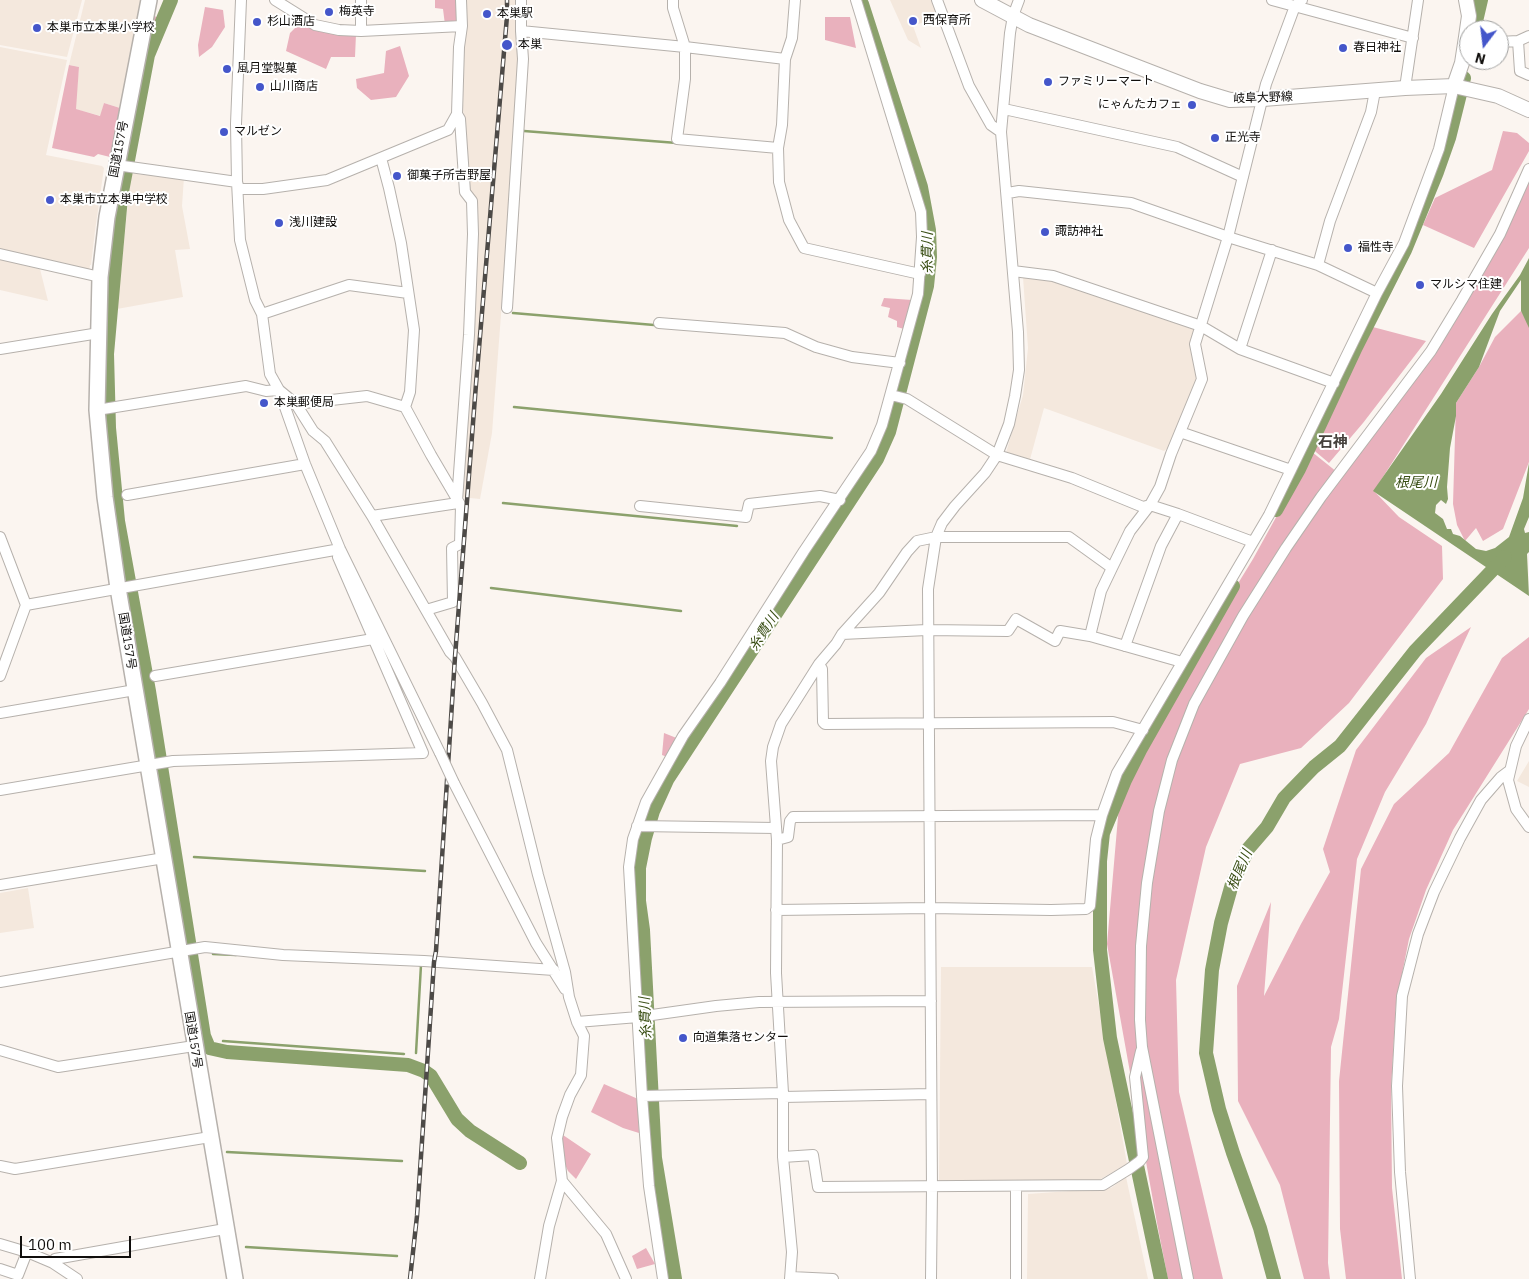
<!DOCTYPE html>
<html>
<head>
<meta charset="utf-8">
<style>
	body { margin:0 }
	#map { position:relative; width:1529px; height:1279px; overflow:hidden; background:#fbf5f0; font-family:"IBM Plex Sans",sans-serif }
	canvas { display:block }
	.north { position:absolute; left:1459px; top:20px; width:50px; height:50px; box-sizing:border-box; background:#fff; border:1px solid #9f9f9e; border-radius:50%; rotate:195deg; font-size:14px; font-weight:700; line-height:20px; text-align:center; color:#100e0c }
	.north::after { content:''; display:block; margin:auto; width:18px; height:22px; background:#4456ca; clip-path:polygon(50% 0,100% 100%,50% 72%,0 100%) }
	.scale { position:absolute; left:20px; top:1236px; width:111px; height:22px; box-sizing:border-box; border:2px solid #100e0c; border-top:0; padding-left:6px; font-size:15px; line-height:18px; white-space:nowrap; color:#100e0c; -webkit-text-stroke:4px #fff; paint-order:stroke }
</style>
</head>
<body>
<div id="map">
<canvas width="1529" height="1279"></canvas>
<div class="north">N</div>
<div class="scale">100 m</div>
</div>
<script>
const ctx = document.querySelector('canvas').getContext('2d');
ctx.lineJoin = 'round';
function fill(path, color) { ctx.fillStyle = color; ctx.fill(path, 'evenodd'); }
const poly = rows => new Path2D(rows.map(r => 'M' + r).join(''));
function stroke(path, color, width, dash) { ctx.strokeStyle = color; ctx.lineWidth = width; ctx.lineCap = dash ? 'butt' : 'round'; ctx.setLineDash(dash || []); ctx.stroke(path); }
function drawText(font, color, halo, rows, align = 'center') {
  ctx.font = font + ' "IBM Plex Sans","Noto Sans JP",sans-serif'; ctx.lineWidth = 4; ctx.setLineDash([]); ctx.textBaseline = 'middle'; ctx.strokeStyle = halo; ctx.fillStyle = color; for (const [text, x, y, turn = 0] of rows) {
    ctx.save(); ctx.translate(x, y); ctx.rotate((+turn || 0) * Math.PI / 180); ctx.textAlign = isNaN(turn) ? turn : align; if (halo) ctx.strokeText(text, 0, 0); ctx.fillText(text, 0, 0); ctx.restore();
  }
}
fill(poly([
	[0,0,82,0,67,57,0,45],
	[85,0,142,0,120,108,104,103,101,116,75,109,79,67,69,65],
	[465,0,517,0,518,79,514,144,492,433,480,499,460,497,476,203,467,191,463,107],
	[890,0,934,0,940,16,913,26,921,48,908,40],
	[0,47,67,60,46,155,102,166,104,168,95,231,91,265,90,265,89,272,38,261,48,301,0,290],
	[131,173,145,175,149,173,184,177,182,206,190,249,175,250,183,297,117,309],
	[1023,277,1052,281,1195,330,1190,348,1197,378,1168,448,1164,451,1044,408,1029,463,1005,456,1023,395,1028,348],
	[1529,761,1529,787,1517,781],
	[28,888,34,928,0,933,0,893],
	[941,967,1092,967,1127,1164,1099,1180,939,1183],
	[1126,1177,1148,1279,1027,1279,1028,1194,1111,1188]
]), '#f4e8dd');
fill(poly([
	[435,0,458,0,458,25,445,25,443,9,435,8],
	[205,7,223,10,225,27,212,47,199,57,198,45],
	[151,15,160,18,151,43,145,47],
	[825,17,850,17,856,48,825,40],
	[302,21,356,34,355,57,331,57,326,69,286,51,290,33],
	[400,46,409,76,396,97,371,100,357,88,356,79,384,73,386,51],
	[69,65,79,67,76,109,100,116,104,103,120,108,110,157,98,154,94,157,52,148],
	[1503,131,1517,133,1529,143,1529,151,1474,248,1423,225,1435,198,1492,170],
	[1529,179,1529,248,1374,491,1399,517,1442,546,1443,579,1349,703,1301,748,1240,764,1206,847,1176,980,1179,1092,1223,1279,1168,1279,1157,1223,1107,944,1120,794,1188,665,1253,559,1312,452,1342,476,1434,353],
	[884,298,912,300,904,329,897,327,897,321,888,317,890,308,881,306],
	[1521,311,1529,326,1529,462,1503,529,1483,541,1476,528,1465,541,1457,525,1453,504,1456,403,1479,367,1495,337],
	[1369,326,1426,341,1363,423,1329,463,1310,447],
	[1471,627,1426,724,1385,792,1357,859,1339,1019,1331,1047,1328,1263,1330,1279,1304,1279,1280,1185,1238,1101,1237,986,1271,902,1264,996,1301,924,1330,872,1323,849,1356,750,1426,658],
	[1529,637,1529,709,1453,830,1426,890,1409,939,1396,1004,1391,1089,1392,1188,1402,1279,1346,1279,1340,1229,1339,1081,1361,869,1394,804,1449,753,1502,658],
	[664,733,679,739,667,757,662,755],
	[604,1084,638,1099,639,1133,623,1128,591,1112],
	[563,1135,591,1154,576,1179,568,1171,562,1158,561,1141],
	[646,1248,655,1264,637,1269,632,1256]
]), '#e9b1bd');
fill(poly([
	[1529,258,1529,328,1521,311,1521,280,1500,311,1479,367,1456,403,1456,416,1450,448,1447,487,1448,499,1446,504,1441,500,1436,505,1435,513,1443,519,1447,529,1451,529,1453,534,1460,536,1476,549,1486,551,1495,548,1509,537,1523,498,1529,463,1529,517,1524,529,1525,533,1529,532,1529,552,1527,554,1529,596,1373,491,1441,394,1492,314,1520,275]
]), '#8ba16c');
stroke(poly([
	[524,131,677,143],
	[513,313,654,325],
	[514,407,832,438],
	[503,503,737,526],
	[491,588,681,611],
	[194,857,425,871],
	[213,954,236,955],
	[223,1041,404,1054],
	[416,1053,421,965,419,965],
	[227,1152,402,1161],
	[246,1247,397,1256]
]), '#8ba16c', 2.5);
stroke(poly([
	[171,0,148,55,121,197,107,354,109,428,118,521,149,691,204,1036,209,1048,227,1052,408,1065,424,1071,431,1076,457,1119,470,1131,520,1163],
	[1474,30,1481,0],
	[1276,510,1299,469,1356,347,1405,250,1437,172,1449,138,1464,78],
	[675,1279,655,1158,643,930,639,901,639,868,645,838,653,811,667,780,877,459,889,432,927,286,930,257,929,230,921,187,862,4],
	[1161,1279,1110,1038,1100,950,1100,861,1103,833,1125,780,1140,750,1233,586],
	[1274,1279,1260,1228,1233,1153,1219,1109,1206,1053,1212,970,1221,923,1232,884,1248,849,1267,827,1284,798,1314,767,1340,746,1415,651,1505,557]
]), '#8ba16c', 14);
const minor = poly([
	[241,0,236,124,237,182,240,240,255,300,262,314,270,374,279,390,305,464,340,549,440,753],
	[275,0,315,25,339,30,361,31,462,26],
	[361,0,361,31],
	[673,0,673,8,685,47,685,79,677,139,778,148],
	[795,0,792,38,785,59,782,125,778,148,779,182,789,220,804,248,920,274],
	[937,0,969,86,991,125,1001,132],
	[1272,0,1413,38],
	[521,31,685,47,785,59],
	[1518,41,1520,71,1529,75],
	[1499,42,1518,41,1529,36],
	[1405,88,1418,0],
	[1004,109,1177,147,1243,177],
	[381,158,389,188,401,243,414,330,410,392,405,407],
	[116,165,237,182],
	[237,182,239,189,263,189,327,180,448,130,457,114],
	[1008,193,1019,191,1131,203,1228,237,1318,265,1377,293],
	[0,254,100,277],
	[1318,265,1330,221,1371,112,1375,91],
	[1013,271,1053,276,1201,326,1240,349,1334,383],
	[507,308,523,59,521,31,521,0],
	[262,314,349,285,408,293],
	[659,323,785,333,816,347,852,357,900,363],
	[0,349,99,333],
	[1240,349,1272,250],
	[891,395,907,399,997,455,1072,478,1143,507,1150,505,1178,514,1253,542],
	[296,404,367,396,405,407,431,455,461,506,460,544,452,548,453,602,426,610],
	[97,410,246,386,266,391,279,390,296,404,313,431,325,441,372,516,450,652,455,657,482,703,507,750,538,875,565,972,569,997,577,1022,584,1036,581,1075,570,1095,562,1117,557,1138,562,1181,549,1226,540,1279],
	[1180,432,1291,470],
	[127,495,305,464],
	[457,501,469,335,473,234,472,201,465,192,460,119,457,114,459,47,462,26,461,0],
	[640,506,746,517,749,504,820,496,840,500],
	[372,516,458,503],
	[0,537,26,605,0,676],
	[1112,568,1130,531,1150,505,1160,487,1171,454,1202,379,1195,344,1228,237,1266,84,1295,6,1302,0],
	[26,605,340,549],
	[842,634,927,630,1008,631,1016,619,1055,641,1060,631,1090,636,1182,662],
	[1125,646,1161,546,1178,514],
	[819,664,822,669,823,722,825,724,1113,722,1143,730],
	[155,676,373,639],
	[0,713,135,690],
	[1529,719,1516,746,1508,780,1516,809,1529,827],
	[454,783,536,943,565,989],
	[0,790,173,761,423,753,338,557],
	[637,826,776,828],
	[777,840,788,837,790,821,793,817,1102,815],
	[0,885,164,858],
	[776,910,930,908,1051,910,1086,909,1090,906,1096,839,1102,815,1117,773,1269,515,1377,293,1404,243,1439,149,1454,86],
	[0,982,205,947,283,955,424,961,554,970],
	[577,1022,638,1017,716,1006,759,1002,931,1001],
	[0,1050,58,1067,194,1046],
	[642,1096,783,1093],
	[783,1097,931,1094],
	[783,1157,813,1155,818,1187,1103,1185,1129,1169,1140,1161,1143,1157,1135,1077,1141,1051],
	[0,1166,15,1169,210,1137],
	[562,1181,606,1234,626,1279],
	[1016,1186,1016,1279],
	[0,1244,27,1252,53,1263,77,1279],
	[53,1263,55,1259,225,1229],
	[0,1269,18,1275,27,1252],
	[791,1277,833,1279],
	[663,1279,649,1186,642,1096,629,867,633,839,646,802,683,736,720,683,804,551,871,451,882,425,918,294,922,237,921,212,856,0],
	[790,1279,792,1252,783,1157,783,1093,776,973,777,840,771,761,773,747,781,724,819,664,836,644,842,634,879,593,907,552,917,541,936,537,1069,537,1112,568,1101,591,1090,636],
	[931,1279,932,1188,928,589,936,537,942,523,955,506,985,473,997,455,1009,424,1015,396,1019,370,1018,332,1001,132,1010,33,1013,16,1019,0],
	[1188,1279,1142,1047,1140,1020,1141,946,1147,883,1159,811,1172,760,1194,704,1243,616,1286,548,1321,497,1431,351,1462,300,1500,234,1529,169],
	[1410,1279,1400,1172,1397,1086,1402,996,1418,934,1434,892,1460,838,1481,800,1501,777,1509,771]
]);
const major = poly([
	[982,0,1029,25,1200,91,1230,100,1263,99,1405,88,1454,86,1498,96,1529,110],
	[1454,86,1462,63,1466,37,1469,16,1466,0]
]);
const highway = poly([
	[149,0,107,217,100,277,97,410,105,497,118,588,235,1279]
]);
stroke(minor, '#b6b1ac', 12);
stroke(major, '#b6b1ac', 16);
stroke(highway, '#b6b1ac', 18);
stroke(minor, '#fff', 10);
stroke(major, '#fff', 14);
stroke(highway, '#fff', 15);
const rail = poly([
	[410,1279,417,1216,434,962,436,951,455,657,476,384,507,16,507,0]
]);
stroke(rail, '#4d4a47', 4.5);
stroke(rail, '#fff', 2.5, [8]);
const minorBridge = poly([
	[440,753,454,783]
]);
stroke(minorBridge, '#b6b1ac', 12, []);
stroke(minorBridge, '#fff', 10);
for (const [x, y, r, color] of [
	[329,12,5,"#4456ca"],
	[487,14,5,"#4456ca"],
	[913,21,5,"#4456ca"],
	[257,22,5,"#4456ca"],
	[37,28,5,"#4456ca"],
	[507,45,6,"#4456ca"],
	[1343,48,5,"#4456ca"],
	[227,69,5,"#4456ca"],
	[1048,82,5,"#4456ca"],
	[260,87,5,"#4456ca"],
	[1192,105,5,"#4456ca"],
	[224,132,5,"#4456ca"],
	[1215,138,5,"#4456ca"],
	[397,176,5,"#4456ca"],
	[50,200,5,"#4456ca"],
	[279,223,5,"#4456ca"],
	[1045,232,5,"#4456ca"],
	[1348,248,5,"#4456ca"],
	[1420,285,5,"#4456ca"],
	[264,403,5,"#4456ca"],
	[683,1038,5,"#4456ca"]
]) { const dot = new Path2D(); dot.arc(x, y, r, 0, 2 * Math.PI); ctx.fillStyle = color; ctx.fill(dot); stroke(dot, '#fff', 2); }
drawText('12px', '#100e0c', '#fff', [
	["梅英寺",339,12],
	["本巣駅",497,14],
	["西保育所",923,21],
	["杉山酒店",267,22],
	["本巣市立本巣小学校",47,28],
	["本巣",518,45],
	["春日神社",1353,48],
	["風月堂製菓",237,69],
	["ファミリーマート",1058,82],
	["山川商店",270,87],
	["にゃんたカフェ",1182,105,"right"],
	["マルゼン",234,132],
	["正光寺",1225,138],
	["御菓子所吉野屋",407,176],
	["本巣市立本巣中学校",60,200],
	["浅川建設",289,223],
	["諏訪神社",1055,232],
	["福性寺",1358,248],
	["マルシマ住建",1430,285],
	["本巣郵便局",274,403],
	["向道集落センター",693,1038]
], 'left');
drawText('12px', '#100e0c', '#fff', [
	["岐阜大野線",1263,98,-2],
	["国道157号",119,149,-79],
	["国道157号",127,641,81],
	["国道157号",193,1040,81]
]);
drawText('italic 14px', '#394e14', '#fff', [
	["糸貫川",928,253,-90],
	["根尾川",1416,483],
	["糸貫川",764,632,-57],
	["根尾川",1240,870,-67],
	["糸貫川",646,1018,-93]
]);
drawText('bold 15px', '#45403c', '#fff', [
	["石神",1333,443]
]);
</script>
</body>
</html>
